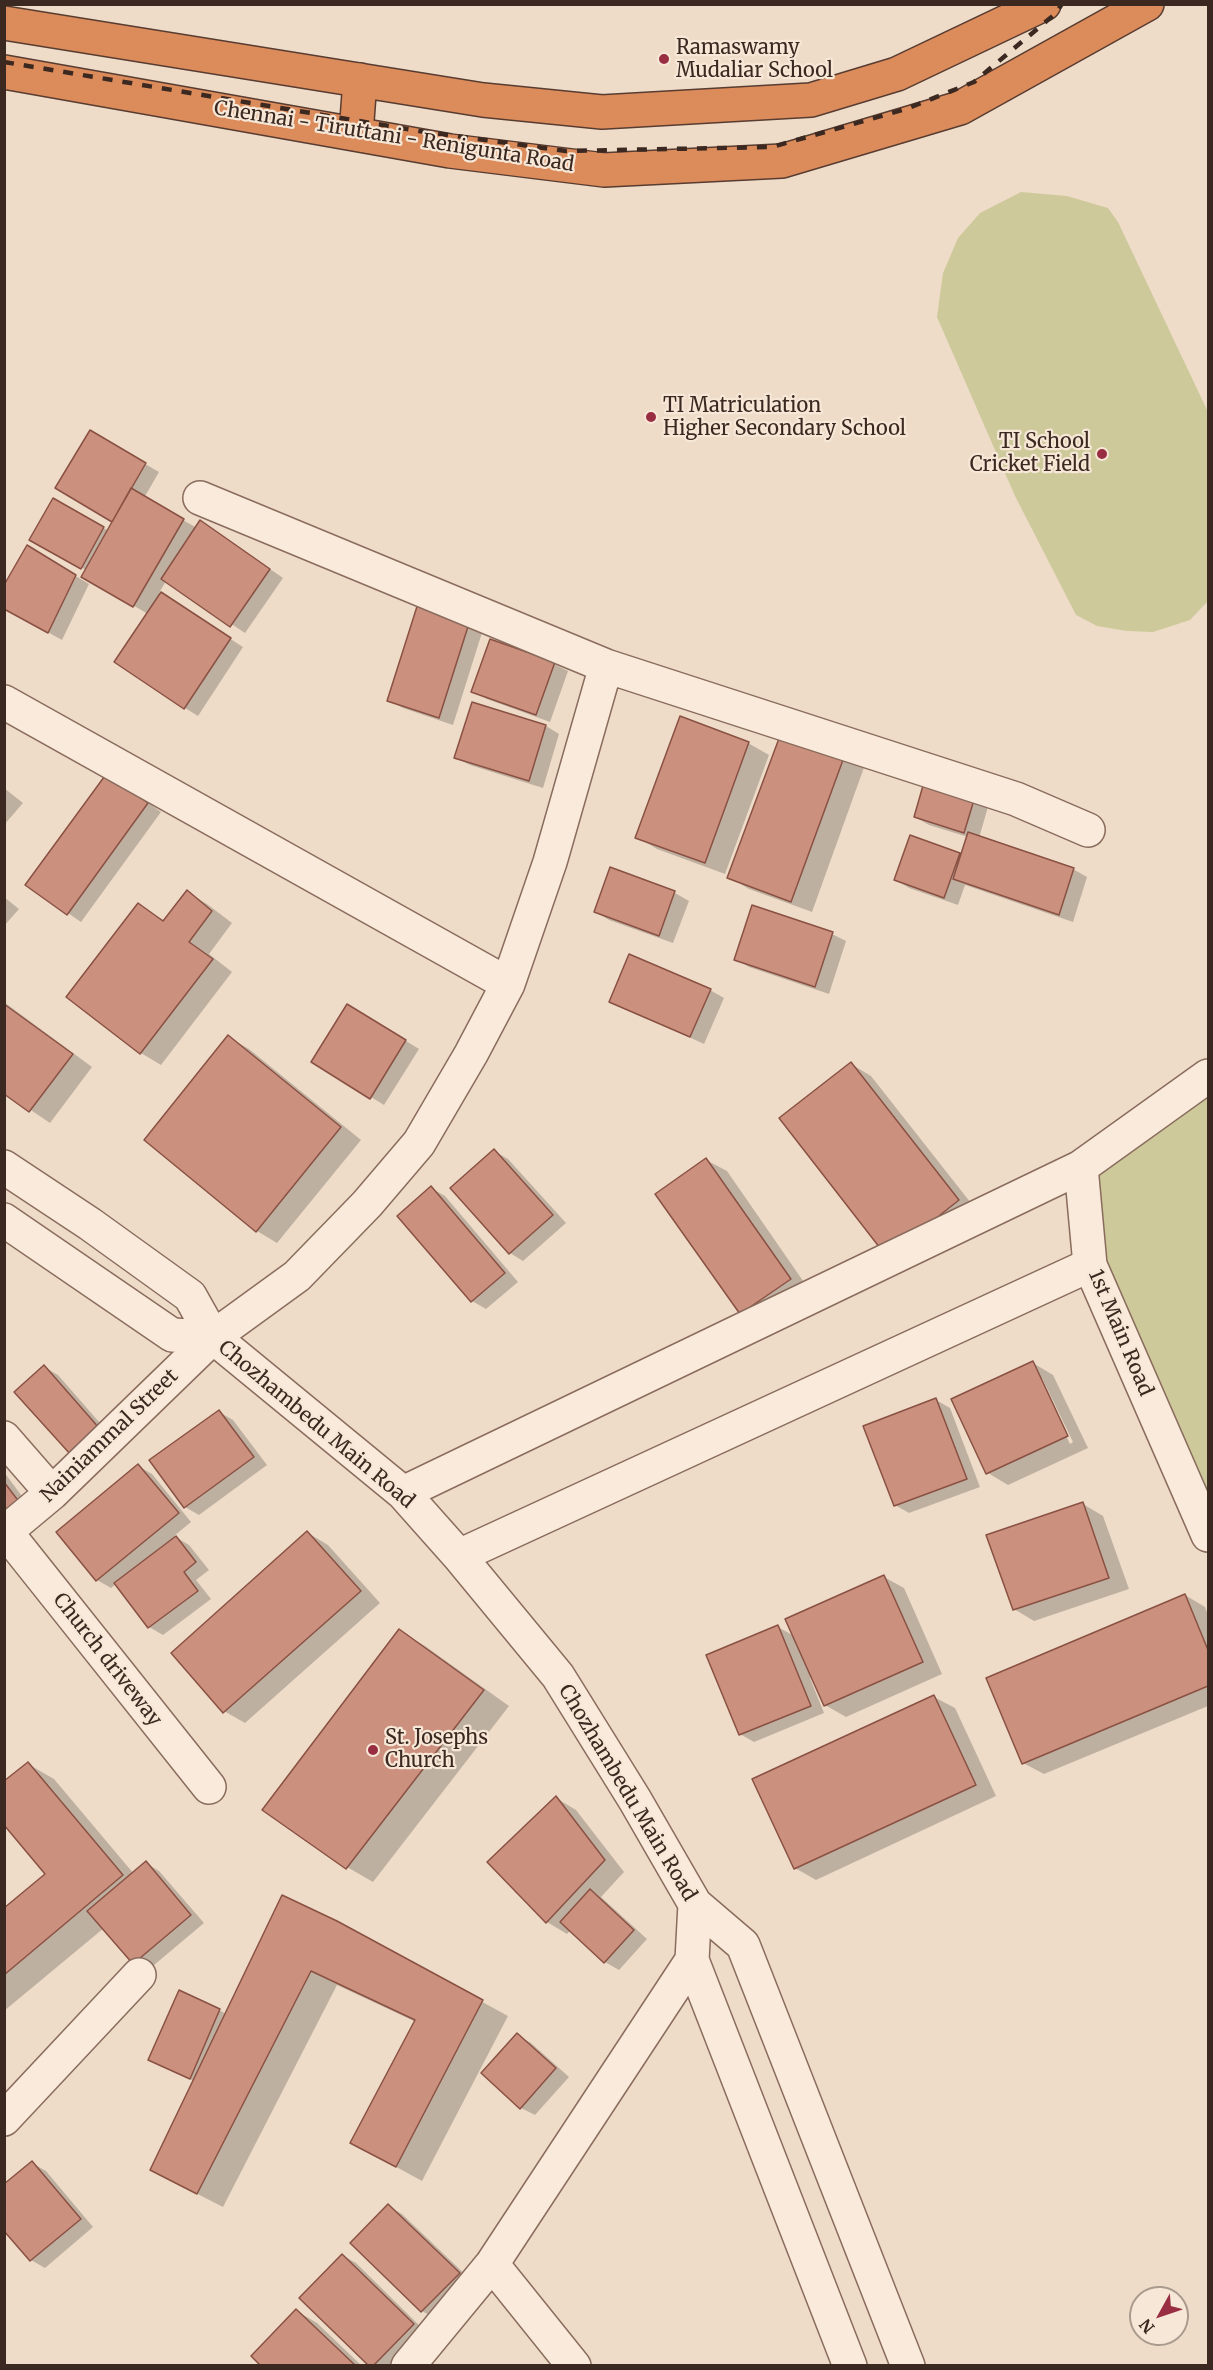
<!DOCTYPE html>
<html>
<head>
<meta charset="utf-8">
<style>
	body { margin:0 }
	#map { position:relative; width:1213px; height:2370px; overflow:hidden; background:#eedcc8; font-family:Merriweather,serif }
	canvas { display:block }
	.frame { position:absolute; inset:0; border:6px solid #3b2820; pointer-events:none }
	.north { position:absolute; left:1129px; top:2286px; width:60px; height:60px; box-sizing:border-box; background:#f6e7d7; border:2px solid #ab9b8e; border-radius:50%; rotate:230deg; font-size:16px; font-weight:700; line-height:24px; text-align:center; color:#3b2820 }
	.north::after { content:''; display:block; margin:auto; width:21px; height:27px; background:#992d42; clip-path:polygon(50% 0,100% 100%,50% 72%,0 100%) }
</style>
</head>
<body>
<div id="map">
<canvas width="1213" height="2370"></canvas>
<div class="frame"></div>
<div class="north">N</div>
</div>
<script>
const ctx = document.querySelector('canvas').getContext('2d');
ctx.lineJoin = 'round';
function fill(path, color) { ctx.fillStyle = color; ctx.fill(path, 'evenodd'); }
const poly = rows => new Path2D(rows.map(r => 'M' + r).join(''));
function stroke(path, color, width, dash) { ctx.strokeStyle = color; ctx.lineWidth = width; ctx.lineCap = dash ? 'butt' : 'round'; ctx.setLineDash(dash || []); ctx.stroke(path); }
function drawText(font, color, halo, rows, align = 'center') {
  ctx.font = font + ' Merriweather,serif'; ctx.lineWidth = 4.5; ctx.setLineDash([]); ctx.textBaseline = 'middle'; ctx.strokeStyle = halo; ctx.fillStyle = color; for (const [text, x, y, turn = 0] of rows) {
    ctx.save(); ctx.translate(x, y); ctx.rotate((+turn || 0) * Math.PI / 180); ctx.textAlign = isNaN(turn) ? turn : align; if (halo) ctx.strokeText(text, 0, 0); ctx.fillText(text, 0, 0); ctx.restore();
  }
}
fill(poly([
	[1021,192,1067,196,1108,208,1118,222,1208,412,1208,601,1190,620,1153,632,1127,631,1097,626,1076,615,1015,496,937,317,943,273,958,238,980,213],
	[1208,1092,1208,1498,1108,1266,1097,1171]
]), '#cdc99b');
fill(poly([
	[90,432,159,472,144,498,197,528,214,530,283,578,245,633,166,581,159,593,243,647,198,716,185,708,148,614,83,576,86,570,31,540,54,500,109,531,114,521],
	[27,547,89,584,62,640,4,608],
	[421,599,485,623,453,725,403,708,389,700],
	[554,664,568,671,550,722,487,699,473,691],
	[472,704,546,726,559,734,543,788,470,765,456,758],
	[785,727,866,762,812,912,749,889,729,877],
	[748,743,769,755,725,874,657,849,637,837],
	[121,783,161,812,81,922,27,885],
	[4,788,23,803,4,825],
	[976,792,990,800,979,838,1073,869,1087,877,1073,922,965,885,958,905,909,888,896,880,960,854,962,855,968,837,929,825,915,817],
	[611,869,675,893,689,901,673,943,609,920,596,912],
	[187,892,207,904,232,923,209,954,232,972,161,1065,141,1053,139,905,165,921],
	[4,897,19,909,4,926],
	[832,934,846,941,829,994,749,967,736,959],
	[710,990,724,998,704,1044,610,1001],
	[4,1002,92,1067,50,1123,4,1092],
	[361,1013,419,1049,384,1105,371,1097],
	[228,1037,249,1049,361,1140,277,1243,257,1231,146,1140],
	[851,1064,871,1076,978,1212,908,1268],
	[494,1151,508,1159,566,1223,523,1261,510,1253],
	[706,1160,727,1171,810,1291,741,1313],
	[431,1188,445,1196,518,1282,486,1309,472,1301],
	[1033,1363,1053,1375,1088,1448,1008,1485,988,1473,953,1400],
	[1039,1378,1042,1378,1073,1442,1070,1444],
	[44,1367,58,1375,113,1438,17,1392],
	[936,1400,950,1408,980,1487,909,1513,895,1505],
	[219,1412,233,1420,267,1465,199,1515,185,1507],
	[138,1466,152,1474,191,1522,174,1536,189,1545,209,1570,196,1580,211,1599,163,1635,149,1627,116,1584,111,1588,97,1580],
	[4,1472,33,1511,4,1531],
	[1083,1504,1103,1516,1129,1589,1034,1621,1014,1609],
	[308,1533,328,1545,380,1603,245,1723,224,1711],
	[884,1577,904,1588,942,1674,846,1717,825,1705,812,1677,810,1678,824,1713,754,1742,740,1734,778,1627,794,1636],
	[1185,1595,1205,1607,1208,1615,1208,1706,1044,1774,1023,1763],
	[399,1631,425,1646,509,1706,373,1882,347,1867,264,1810],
	[934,1697,955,1708,996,1796,816,1880,795,1868],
	[28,1764,54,1779,134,1874,146,1863,159,1871,204,1923,147,1971,104,1928,4,2011,4,1910,48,1874],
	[556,1798,576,1810,624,1872,601,1897,647,1939,619,1970,605,1962,571,1930,567,1934,547,1922,489,1862],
	[336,1922,508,2016,422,2181,378,2157,416,2022,337,1985,223,2207,178,2184,194,2081,164,2067,219,2010,226,2014],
	[517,2035,531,2043,569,2077,535,2115,521,2108,483,2073],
	[32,2163,46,2171,93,2227,45,2268,31,2260],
	[388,2206,402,2214,473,2282,436,2319,422,2311],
	[342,2255,356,2263,427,2333,394,2366,371,2366],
	[297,2311,317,2323,362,2366,263,2366]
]), '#0003');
const building = poly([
	[90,430,146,463,112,522,55,488,90,430],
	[131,488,184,519,133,607,81,577,131,488],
	[53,498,104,527,81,569,29,540,53,498],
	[200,520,270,569,230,627,161,579,200,520],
	[27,545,76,575,48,633,4,609,4,585,27,545],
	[161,592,231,638,184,709,114,662,161,592],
	[420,597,472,614,439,718,387,701,420,597],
	[490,639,555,662,536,715,471,692,490,639],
	[472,702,546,725,529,781,454,758,472,702],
	[680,716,749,742,705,863,635,838,680,716],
	[784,725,847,749,791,902,727,878,784,725],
	[107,773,148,803,67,915,25,885,107,773],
	[926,775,977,790,964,833,914,817,926,775],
	[968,832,1074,868,1059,915,953,879,968,832],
	[910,835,960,853,944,898,894,880,910,835],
	[610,867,675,891,659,936,594,912,610,867],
	[187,890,212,911,189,942,213,959,140,1054,66,997,138,903,163,921,187,890],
	[752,905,833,932,815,987,734,960,752,905],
	[629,954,711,989,690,1037,609,1002,629,954],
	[4,1004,73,1054,29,1112,4,1094,4,1004],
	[347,1004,406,1040,370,1099,311,1062,347,1004],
	[228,1035,341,1127,256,1232,144,1140,228,1035],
	[851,1062,959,1200,887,1257,779,1118,851,1062],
	[494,1149,553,1215,509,1254,450,1188,494,1149],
	[706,1158,791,1279,740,1314,655,1194,706,1158],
	[431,1186,505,1273,471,1302,397,1216,431,1186],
	[1033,1361,1068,1436,986,1474,951,1399,1033,1361],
	[44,1365,100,1429,71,1455,14,1392,44,1365],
	[936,1398,967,1479,894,1506,863,1426,936,1398],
	[219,1410,254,1457,184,1508,149,1460,219,1410],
	[138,1464,179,1513,96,1581,56,1532,138,1464],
	[4,1482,20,1503,4,1514,4,1482],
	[1083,1502,1109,1578,1013,1610,986,1535,1083,1502],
	[307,1531,361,1591,223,1713,171,1653,307,1531],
	[176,1536,196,1562,184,1572,198,1591,148,1628,114,1583,176,1536],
	[884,1575,923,1662,824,1706,785,1619,884,1575],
	[1185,1594,1208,1650,1208,1686,1022,1764,986,1678,1185,1594],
	[778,1625,811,1706,739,1735,706,1655,778,1625],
	[399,1629,484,1690,346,1869,262,1810,399,1629],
	[934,1695,976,1785,794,1869,752,1779,934,1695],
	[28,1762,123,1875,4,1975,4,1908,45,1874,4,1825,4,1781,28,1762],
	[556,1796,605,1860,546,1923,487,1862,556,1796],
	[146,1861,191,1915,133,1964,87,1911,146,1861],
	[590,1889,634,1930,604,1963,560,1922,590,1889],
	[282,1895,337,1921,483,2000,396,2167,350,2143,415,2020,311,1971,197,2194,150,2170,282,1895],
	[179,1990,220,2009,190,2079,148,2060,179,1990],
	[517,2033,556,2068,520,2109,481,2073,517,2033],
	[32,2161,81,2219,30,2261,4,2231,4,2184,32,2161],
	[388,2204,460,2273,421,2312,350,2243,388,2204],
	[342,2254,414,2324,373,2366,369,2366,299,2298,342,2254],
	[296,2309,356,2366,261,2366,251,2356,296,2309]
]);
fill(building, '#cc907e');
stroke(building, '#895143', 1.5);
const minor = poly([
	[200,498,606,666],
	[4,702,508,984],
	[4,1167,90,1224,190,1296,213,1337,403,1493,459,1556,558,1676,635,1800,695,1904,692,1960,850,2366],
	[1081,1167,1090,1265,1208,1535],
	[4,1220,172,1335,213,1337],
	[4,1438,52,1493],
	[403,1493,1081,1167,1208,1076],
	[6,1532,209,1787],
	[4,1533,52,1493,213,1337,297,1276,367,1204,419,1143,471,1054,508,984,550,862,606,666,1016,799,1088,830],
	[459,1556,1090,1265],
	[695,1904,743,1945,908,2366],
	[4,2119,139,1975],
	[492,2264,574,2366],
	[408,2366,492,2264,692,1960]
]);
const highway = poly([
	[4,23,483,100,602,112,811,100,897,74,1044,4],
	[4,72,450,151,604,170,782,161,960,108,1147,4],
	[356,134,360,80]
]);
stroke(minor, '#8a6c5d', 36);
stroke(highway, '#583c31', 36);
stroke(minor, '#f9eadb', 33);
stroke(highway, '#dc8b5b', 33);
stroke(poly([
	[4,62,419,131,566,151,772,147,906,109,974,82,1055,14,1062,4]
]), '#3b2820', 4.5, [10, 10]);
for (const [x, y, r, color] of [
	[664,59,6,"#992d42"],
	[651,417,6,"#992d42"],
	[1102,454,6,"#992d42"],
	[373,1750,6,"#992d42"]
]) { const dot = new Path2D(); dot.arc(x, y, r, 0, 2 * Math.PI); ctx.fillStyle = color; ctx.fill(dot); stroke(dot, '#f6e7d7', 2); }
drawText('20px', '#3b2820', '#f6e7d7', [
	["Ramaswamy",676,48],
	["Mudaliar School",676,71],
	["TI Matriculation",663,406],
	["Higher Secondary School",663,429],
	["TI School",1090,442,"right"],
	["Cricket Field",1090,465,"right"],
	["St. Josephs",385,1738],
	["Church",385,1761]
], 'left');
drawText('20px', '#3b2820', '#f6e7d7', [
	["Chennai - Tiruttani - Renigunta Road",394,137,9],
	["1st Main Road",1120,1333,67],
	["Chozhambedu Main Road",316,1425,40],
	["Nainiammal Street",110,1436,-44],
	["Church driveway",107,1660,52],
	["Chozhambedu Main Road",627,1793,59]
]);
</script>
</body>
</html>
